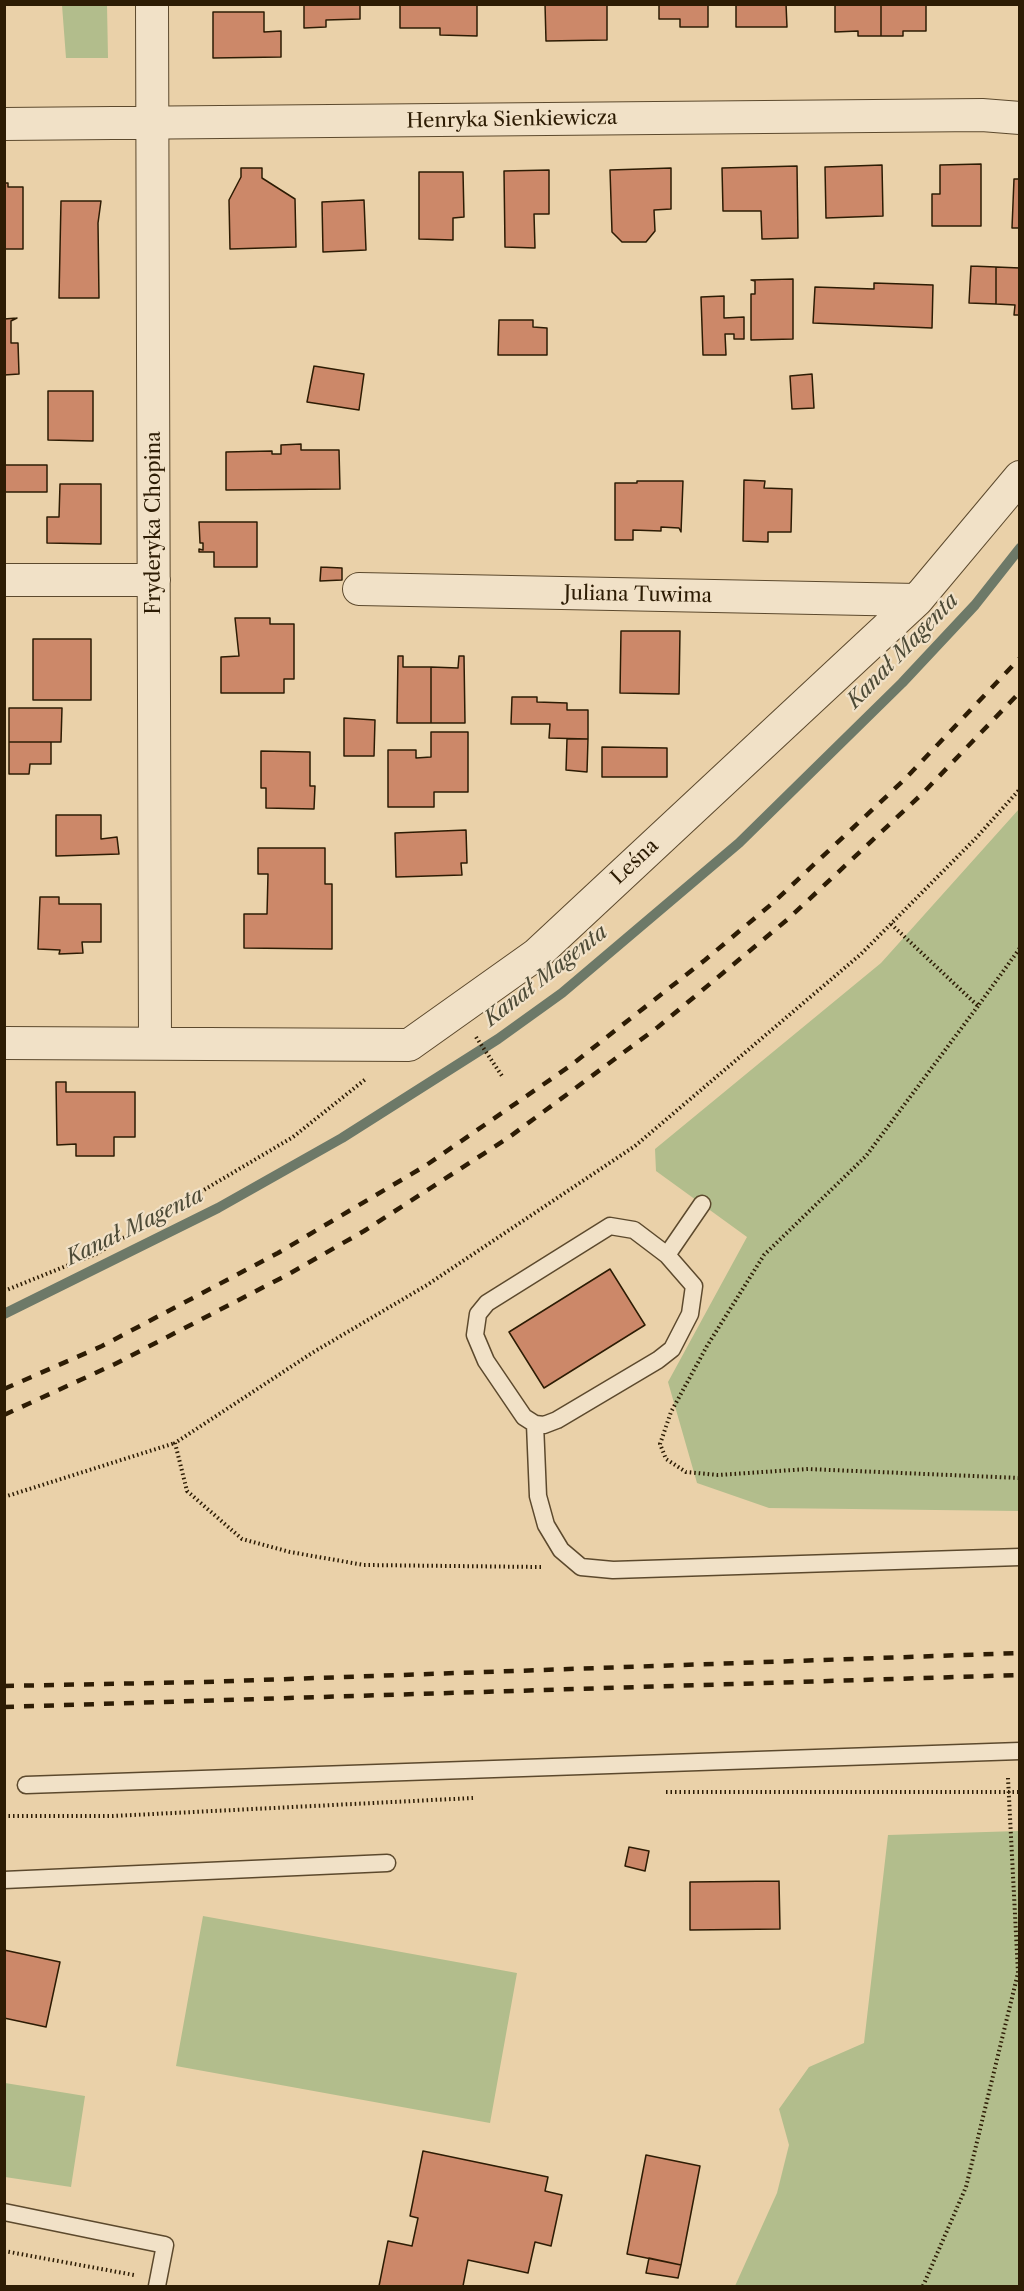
<!DOCTYPE html>
<html>
<head>
<meta charset="utf-8">
<style>
	body { margin:0 }
	#map { position:relative; width:1024px; height:2291px; overflow:hidden; background:#ead1a9; font-family:"Libre Caslon Text",serif }
	canvas { display:block }
	.frame { position:absolute; inset:0; border:6px solid #2d1c04; pointer-events:none }
</style>
</head>
<body>
<div id="map">
<canvas width="1024" height="2291"></canvas>
<div class="frame"></div>
</div>
<script>
const ctx = document.querySelector('canvas').getContext('2d');
ctx.lineJoin = 'round';
function fill(path, color) { ctx.fillStyle = color; ctx.fill(path, 'evenodd'); }
const poly = rows => new Path2D(rows.map(r => 'M' + r).join(''));
function stroke(path, color, width, dash) { ctx.strokeStyle = color; ctx.lineWidth = width; ctx.lineCap = dash ? 'butt' : 'round'; ctx.setLineDash(dash || []); ctx.stroke(path); }
function drawText(font, color, halo, rows, align = 'center') {
  ctx.font = font + ' "Libre Caslon Text",serif'; ctx.lineWidth = 4.5; ctx.setLineDash([]); ctx.textBaseline = 'middle'; ctx.strokeStyle = halo; ctx.fillStyle = color; for (const [text, x, y, turn = 0] of rows) {
    ctx.save(); ctx.translate(x, y); ctx.rotate((+turn || 0) * Math.PI / 180); ctx.textAlign = isNaN(turn) ? turn : align; if (halo) ctx.strokeText(text, 0, 0); ctx.fillText(text, 0, 0); ctx.restore();
  }
}
fill(poly([
	[62,5,107,5,108,58,66,58],
	[1019,809,1019,1511,769,1508,697,1483,668,1382,747,1237,656,1171,655,1149,881,963],
	[1019,1831,1019,2286,735,2286,777,2193,789,2145,779,2109,809,2067,864,2043,888,1835],
	[203,1916,517,1973,490,2123,176,2066],
	[5,2083,85,2096,71,2187,5,2177]
]), '#b2bd8c');
stroke(poly([
	[4,1314,218,1208,342,1138,498,1039,562,993,739,843,902,683,975,605,1020,548]
]), '#6d7968', 10);
const building = poly([
	[304,4,360,4,360,19,326,20,326,27,304,28,304,4],
	[400,4,477,4,477,36,440,35,440,28,400,28,400,4],
	[545,4,607,4,607,40,546,41,545,4],
	[659,4,708,4,708,27,680,27,680,19,659,19,659,4],
	[736,4,786,4,787,27,736,27,736,4],
	[835,4,881,4,881,36,858,36,858,31,835,32,835,4],
	[881,4,926,4,926,31,903,31,903,36,881,36,881,4],
	[213,12,264,12,264,32,281,31,281,57,213,58,213,12],
	[981,164,981,226,932,226,932,194,940,194,940,165,981,164],
	[882,165,883,216,826,218,825,167,882,165],
	[797,166,798,238,762,239,761,211,723,211,722,168,797,166],
	[241,168,262,168,262,178,295,199,296,247,230,249,229,200,241,177,241,168],
	[671,168,671,209,654,210,655,231,646,242,622,242,612,232,610,170,671,168],
	[549,170,549,214,534,214,535,248,505,247,504,171,549,170],
	[419,172,463,172,464,217,453,218,453,240,419,239,419,172],
	[1014,179,1020,179,1020,228,1012,228,1014,179],
	[4,183,8,183,8,187,23,187,23,249,4,249,4,183],
	[364,200,366,250,323,252,322,202,364,200],
	[61,201,101,201,98,223,99,298,59,298,61,201],
	[971,266,996,267,996,304,969,303,971,266],
	[996,267,1020,268,1020,315,1014,315,1015,305,996,304,996,267],
	[793,279,793,339,751,340,751,294,755,294,755,281,751,280,793,279],
	[874,283,933,285,932,328,813,323,815,287,874,289,874,283],
	[724,296,724,318,744,317,744,339,734,339,734,334,725,334,726,355,703,355,701,297,724,296],
	[17,318,11,321,11,343,18,343,19,374,4,375,4,319,17,318],
	[499,320,533,320,533,327,547,328,547,355,498,355,499,320],
	[314,366,364,374,359,410,307,402,314,366],
	[812,374,814,408,792,409,790,376,812,374],
	[48,391,93,391,93,441,48,440,48,391],
	[301,444,301,450,339,450,340,489,226,490,226,452,272,451,272,454,281,454,281,445,301,444],
	[4,465,47,465,47,492,4,492,4,465],
	[744,480,765,481,764,488,792,489,791,532,768,532,768,542,743,541,744,480],
	[637,481,683,481,681,532,679,528,661,527,661,531,633,530,633,540,615,540,615,483,637,483,637,481],
	[60,484,101,484,101,544,47,543,47,517,59,517,60,484],
	[199,522,257,522,257,567,214,567,214,552,199,552,199,549,203,550,203,543,200,543,199,522],
	[321,567,342,568,342,580,320,581,321,567],
	[235,618,270,618,270,624,294,624,294,679,284,679,284,693,221,693,221,657,239,656,235,618],
	[621,631,680,631,679,694,620,693,621,631],
	[33,639,91,639,91,700,33,700,33,639],
	[398,656,403,656,403,667,431,667,431,723,397,723,398,656],
	[459,656,464,656,465,723,431,723,431,667,458,668,459,656],
	[512,697,537,697,537,702,567,703,567,710,588,710,588,739,549,738,550,724,511,724,512,697],
	[9,708,62,708,61,742,9,742,9,708],
	[344,718,375,720,374,756,344,756,344,718],
	[431,732,468,732,468,792,434,792,434,807,388,807,388,750,416,750,416,758,431,757,431,732],
	[567,739,588,739,587,772,566,770,567,739],
	[9,742,51,742,51,764,30,764,29,774,9,774,9,742],
	[602,747,667,748,667,777,602,777,602,747],
	[261,751,310,752,310,786,315,786,314,809,266,808,266,788,261,788,261,751],
	[56,815,101,815,101,839,117,837,119,854,56,856,56,815],
	[466,830,467,863,461,863,462,875,396,877,395,833,466,830],
	[258,848,325,848,325,884,332,884,332,949,244,948,244,914,267,914,268,874,258,874,258,848],
	[40,897,59,897,59,904,101,904,101,942,82,942,83,953,59,954,60,950,38,949,40,897],
	[56,1082,66,1082,66,1092,135,1092,135,1137,114,1137,114,1156,76,1156,76,1144,57,1145,56,1082],
	[610,1269,645,1325,544,1388,509,1332,610,1269],
	[629,1847,649,1851,645,1871,625,1866,629,1847],
	[779,1881,780,1929,690,1930,690,1882,779,1881],
	[4,1950,60,1962,46,2027,4,2018,4,1950],
	[423,2151,548,2177,545,2191,562,2195,551,2246,535,2242,528,2273,468,2260,463,2286,379,2286,388,2241,412,2246,418,2218,410,2216,423,2151],
	[646,2155,700,2166,681,2265,627,2254,646,2155],
	[649,2258,681,2265,678,2278,646,2273,649,2258]
]);
fill(building, '#cc8869');
stroke(building, '#2d1c04', 1.5);
const service = poly([
	[667,1255,702,1204],
	[535,1424,544,1425,557,1420,658,1360,672,1349,690,1314,694,1286,667,1255,634,1230,610,1226,487,1303,478,1314,475,1335,486,1361,524,1417,535,1424,538,1496,546,1525,561,1550,581,1567,613,1570,1020,1557],
	[26,1785,1020,1751],
	[4,1880,387,1863],
	[4,2212,165,2245,157,2286]
]);
const minor = poly([
	[152,4,155,1042],
	[4,124,982,115,1020,118],
	[4,580,154,580],
	[359,589,917,600],
	[4,1043,409,1045,537,954,728,776,917,600,1020,477]
]);
stroke(service, '#5c492d', 19);
stroke(minor, '#5c492d', 34);
stroke(poly([
	[891,924,978,1006,1020,948],
	[978,1006,866,1156,764,1255,707,1346,671,1412,660,1444,666,1459,686,1472,718,1475,808,1469,1020,1478],
	[476,1037,502,1076],
	[4,1291,96,1254,293,1137,367,1078],
	[4,1497,175,1443],
	[541,1567,364,1565,290,1552,242,1539,187,1491,175,1443,312,1353,427,1285,635,1146,861,954,976,838,1020,789],
	[666,1792,1020,1792],
	[4,1816,113,1816,473,1798],
	[4,2251,134,2275],
	[923,2286,966,2187,1018,1973,1008,1778]
]), '#2d1c04', 4, [1.5, 3]);
stroke(service, '#f1e1c7', 16);
stroke(minor, '#f1e1c7', 32);
stroke(poly([
	[4,1389,102,1346,278,1253,425,1166,570,1066,705,960,774,902,905,779,1020,658],
	[4,1415,115,1364,287,1275,364,1231,508,1138,658,1027,788,919,923,793,1020,692],
	[4,1686,204,1682,1020,1653],
	[4,1707,1020,1675]
]), '#2d1c04', 4.5, [10, 10]);
drawText('20px', '#2d1c04', '#f1e1c7', [
	["Henryka Sienkiewicza",512,120,-1],
	["Fryderyka Chopina",154,523,-90],
	["Juliana Tuwima",638,595,1],
	["Leśna",635,862,-43]
]);
drawText('italic 21px', '#4d4a36', '#f1e1c7', [
	["Kanał Magenta",903,651,-46],
	["Kanał Magenta",546,976,-38],
	["Kanał Magenta",135,1227,-26]
]);
</script>
</body>
</html>
